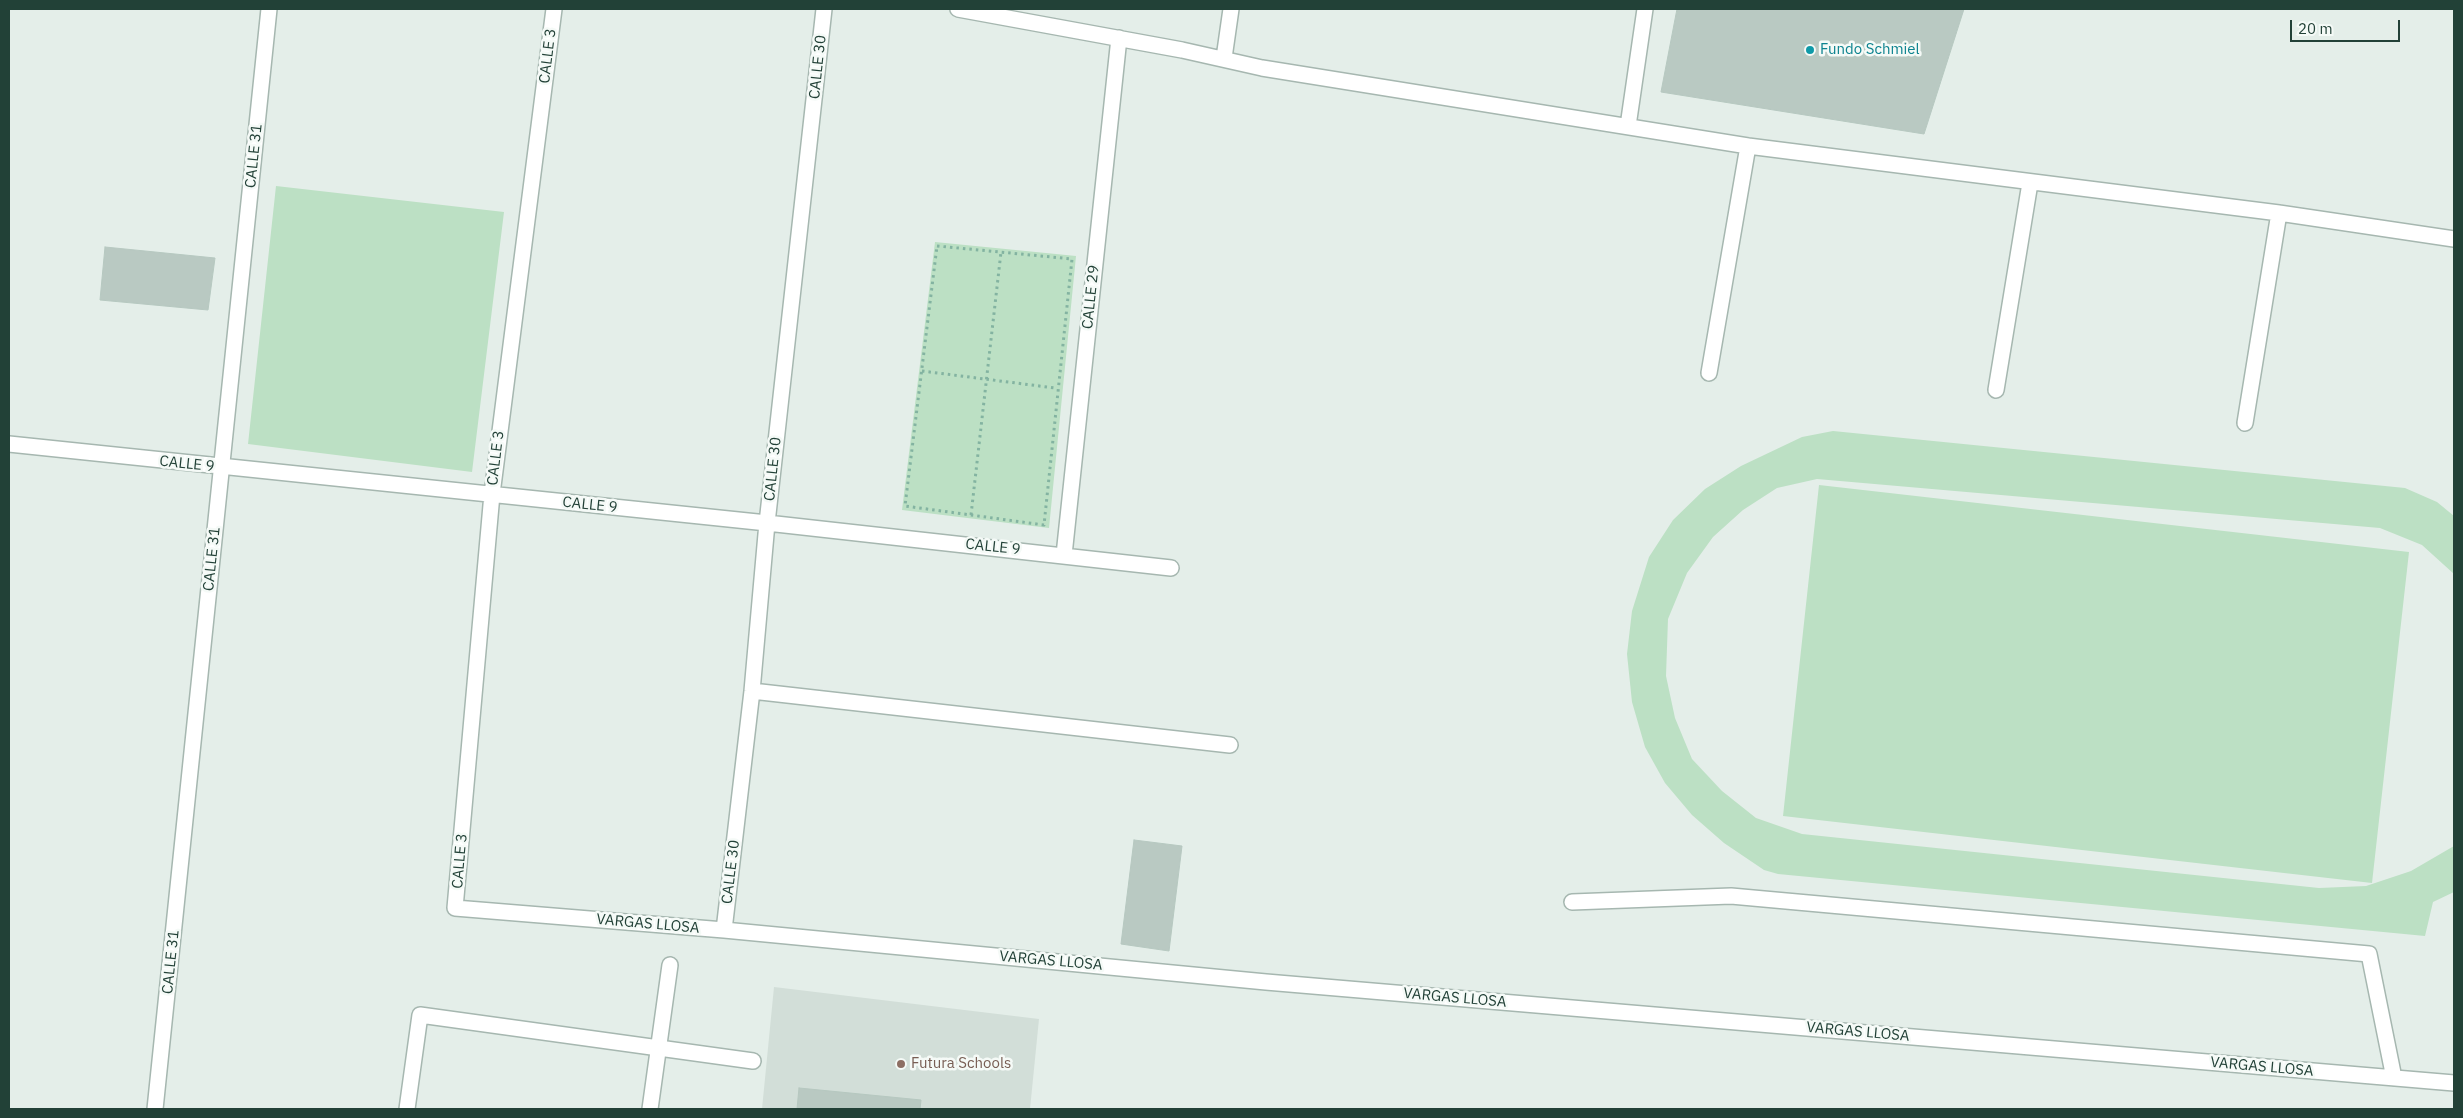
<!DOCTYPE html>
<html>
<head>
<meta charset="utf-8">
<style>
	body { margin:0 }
	#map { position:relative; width:2463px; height:1118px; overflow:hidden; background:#e4eee9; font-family:"IBM Plex Sans",sans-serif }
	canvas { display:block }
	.frame { position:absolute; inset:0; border:10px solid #224137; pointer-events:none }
	.scale { position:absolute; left:2290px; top:20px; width:110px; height:22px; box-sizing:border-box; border:2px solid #224137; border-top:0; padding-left:6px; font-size:15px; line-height:18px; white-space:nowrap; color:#224137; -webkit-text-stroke:4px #f5faf7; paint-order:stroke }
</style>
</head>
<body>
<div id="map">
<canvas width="2463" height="1118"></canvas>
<div class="frame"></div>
<div class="scale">20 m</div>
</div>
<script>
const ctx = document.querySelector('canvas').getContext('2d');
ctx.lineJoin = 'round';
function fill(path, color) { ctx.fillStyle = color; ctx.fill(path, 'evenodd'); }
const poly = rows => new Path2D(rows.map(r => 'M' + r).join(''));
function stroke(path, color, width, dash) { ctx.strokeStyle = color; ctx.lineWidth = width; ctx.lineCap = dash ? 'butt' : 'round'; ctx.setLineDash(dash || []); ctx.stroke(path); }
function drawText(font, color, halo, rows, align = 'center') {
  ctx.font = font + ' "IBM Plex Sans",sans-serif'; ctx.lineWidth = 5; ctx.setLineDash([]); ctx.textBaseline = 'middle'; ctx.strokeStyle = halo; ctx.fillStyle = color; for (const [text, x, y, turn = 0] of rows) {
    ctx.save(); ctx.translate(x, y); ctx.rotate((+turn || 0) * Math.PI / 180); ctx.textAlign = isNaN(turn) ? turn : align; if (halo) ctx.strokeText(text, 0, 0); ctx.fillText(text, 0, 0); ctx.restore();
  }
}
fill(poly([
	[774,987,1039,1019,1030,1109,762,1109]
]), '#d2ded8');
fill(poly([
	[276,186,504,212,472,472,248,444],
	[935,242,1076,256,1049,528,902,510],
	[1833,431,2405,488,2437,502,2454,516,2454,574,2422,545,2380,528,1817,479,1777,488,1743,510,1713,537,1687,573,1668,619,1666,676,1675,718,1692,759,1722,791,1756,818,1802,834,2319,888,2366,886,2411,871,2454,846,2454,892,2433,902,2425,936,1778,874,1764,870,1724,843,1692,815,1665,783,1645,747,1632,702,1627,654,1632,611,1649,557,1673,520,1705,489,1741,466,1802,437],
	[1819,485,2409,552,2372,883,1783,816]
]), '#bce0c4');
const building = poly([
	[1677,9,1964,9,1924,134,1661,92,1677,9],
	[105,247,215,258,208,310,100,300,105,247],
	[1134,840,1182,846,1169,951,1121,944,1134,840],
	[799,1088,921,1100,920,1109,797,1109,799,1088]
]);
fill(building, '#b9c9c2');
stroke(building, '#b6c8c0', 1);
const minor = poly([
	[554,9,492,494,455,908,724,930,1266,982,2454,1083],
	[958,9,1182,50,1262,68,1748,146,2279,213,2454,239],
	[1224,58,1231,9],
	[1628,126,1645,9],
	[1709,373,1748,146],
	[1996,390,2030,183],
	[2245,423,2279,213],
	[9,444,767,523,1171,568],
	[1064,555,1119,38],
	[752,691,1230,745],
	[1572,902,1731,896,2369,954,2394,1078],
	[724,930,752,691,767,523,824,9],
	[155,1109,269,9],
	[407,1109,420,1015,753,1061],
	[650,1109,670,965]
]);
stroke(minor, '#a6b7b0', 18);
stroke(poly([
	[937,246,1072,259,1044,525,905,506,937,246],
	[922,371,1055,388],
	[971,515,1001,252]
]), '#83b3a1', 3, [2.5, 4]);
stroke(minor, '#fff', 15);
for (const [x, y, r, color] of [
	[1810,50,5,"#0f9aa8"],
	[901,1064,5,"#8d6e63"]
]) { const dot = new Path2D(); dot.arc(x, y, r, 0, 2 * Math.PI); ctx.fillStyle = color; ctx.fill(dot); stroke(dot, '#f5faf7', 2); }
drawText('15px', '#0d838f', '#f5faf7', [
	["Fundo Schmiel",1820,50]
], 'left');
drawText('15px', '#224137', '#f5faf7', [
	["CALLE 3",548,56,-83],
	["CALLE 30",818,67,-84],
	["CALLE 31",254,156,-84],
	["CALLE 29",1091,297,-84],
	["CALLE 3",496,458,-83],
	["CALLE 9",187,464,6],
	["CALLE 30",773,469,-84],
	["CALLE 9",590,505,6],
	["CALLE 9",993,547,6],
	["CALLE 31",212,559,-84],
	["CALLE 3",460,861,-85],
	["CALLE 30",731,872,-83],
	["VARGAS LLOSA",648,924,5],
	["VARGAS LLOSA",1051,961,5],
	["CALLE 31",171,962,-84],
	["VARGAS LLOSA",1455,998,5],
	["VARGAS LLOSA",1858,1032,5],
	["VARGAS LLOSA",2262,1067,5]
]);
drawText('15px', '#785e54', '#f5faf7', [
	["Futura Schools",911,1064]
], 'left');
</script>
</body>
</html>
